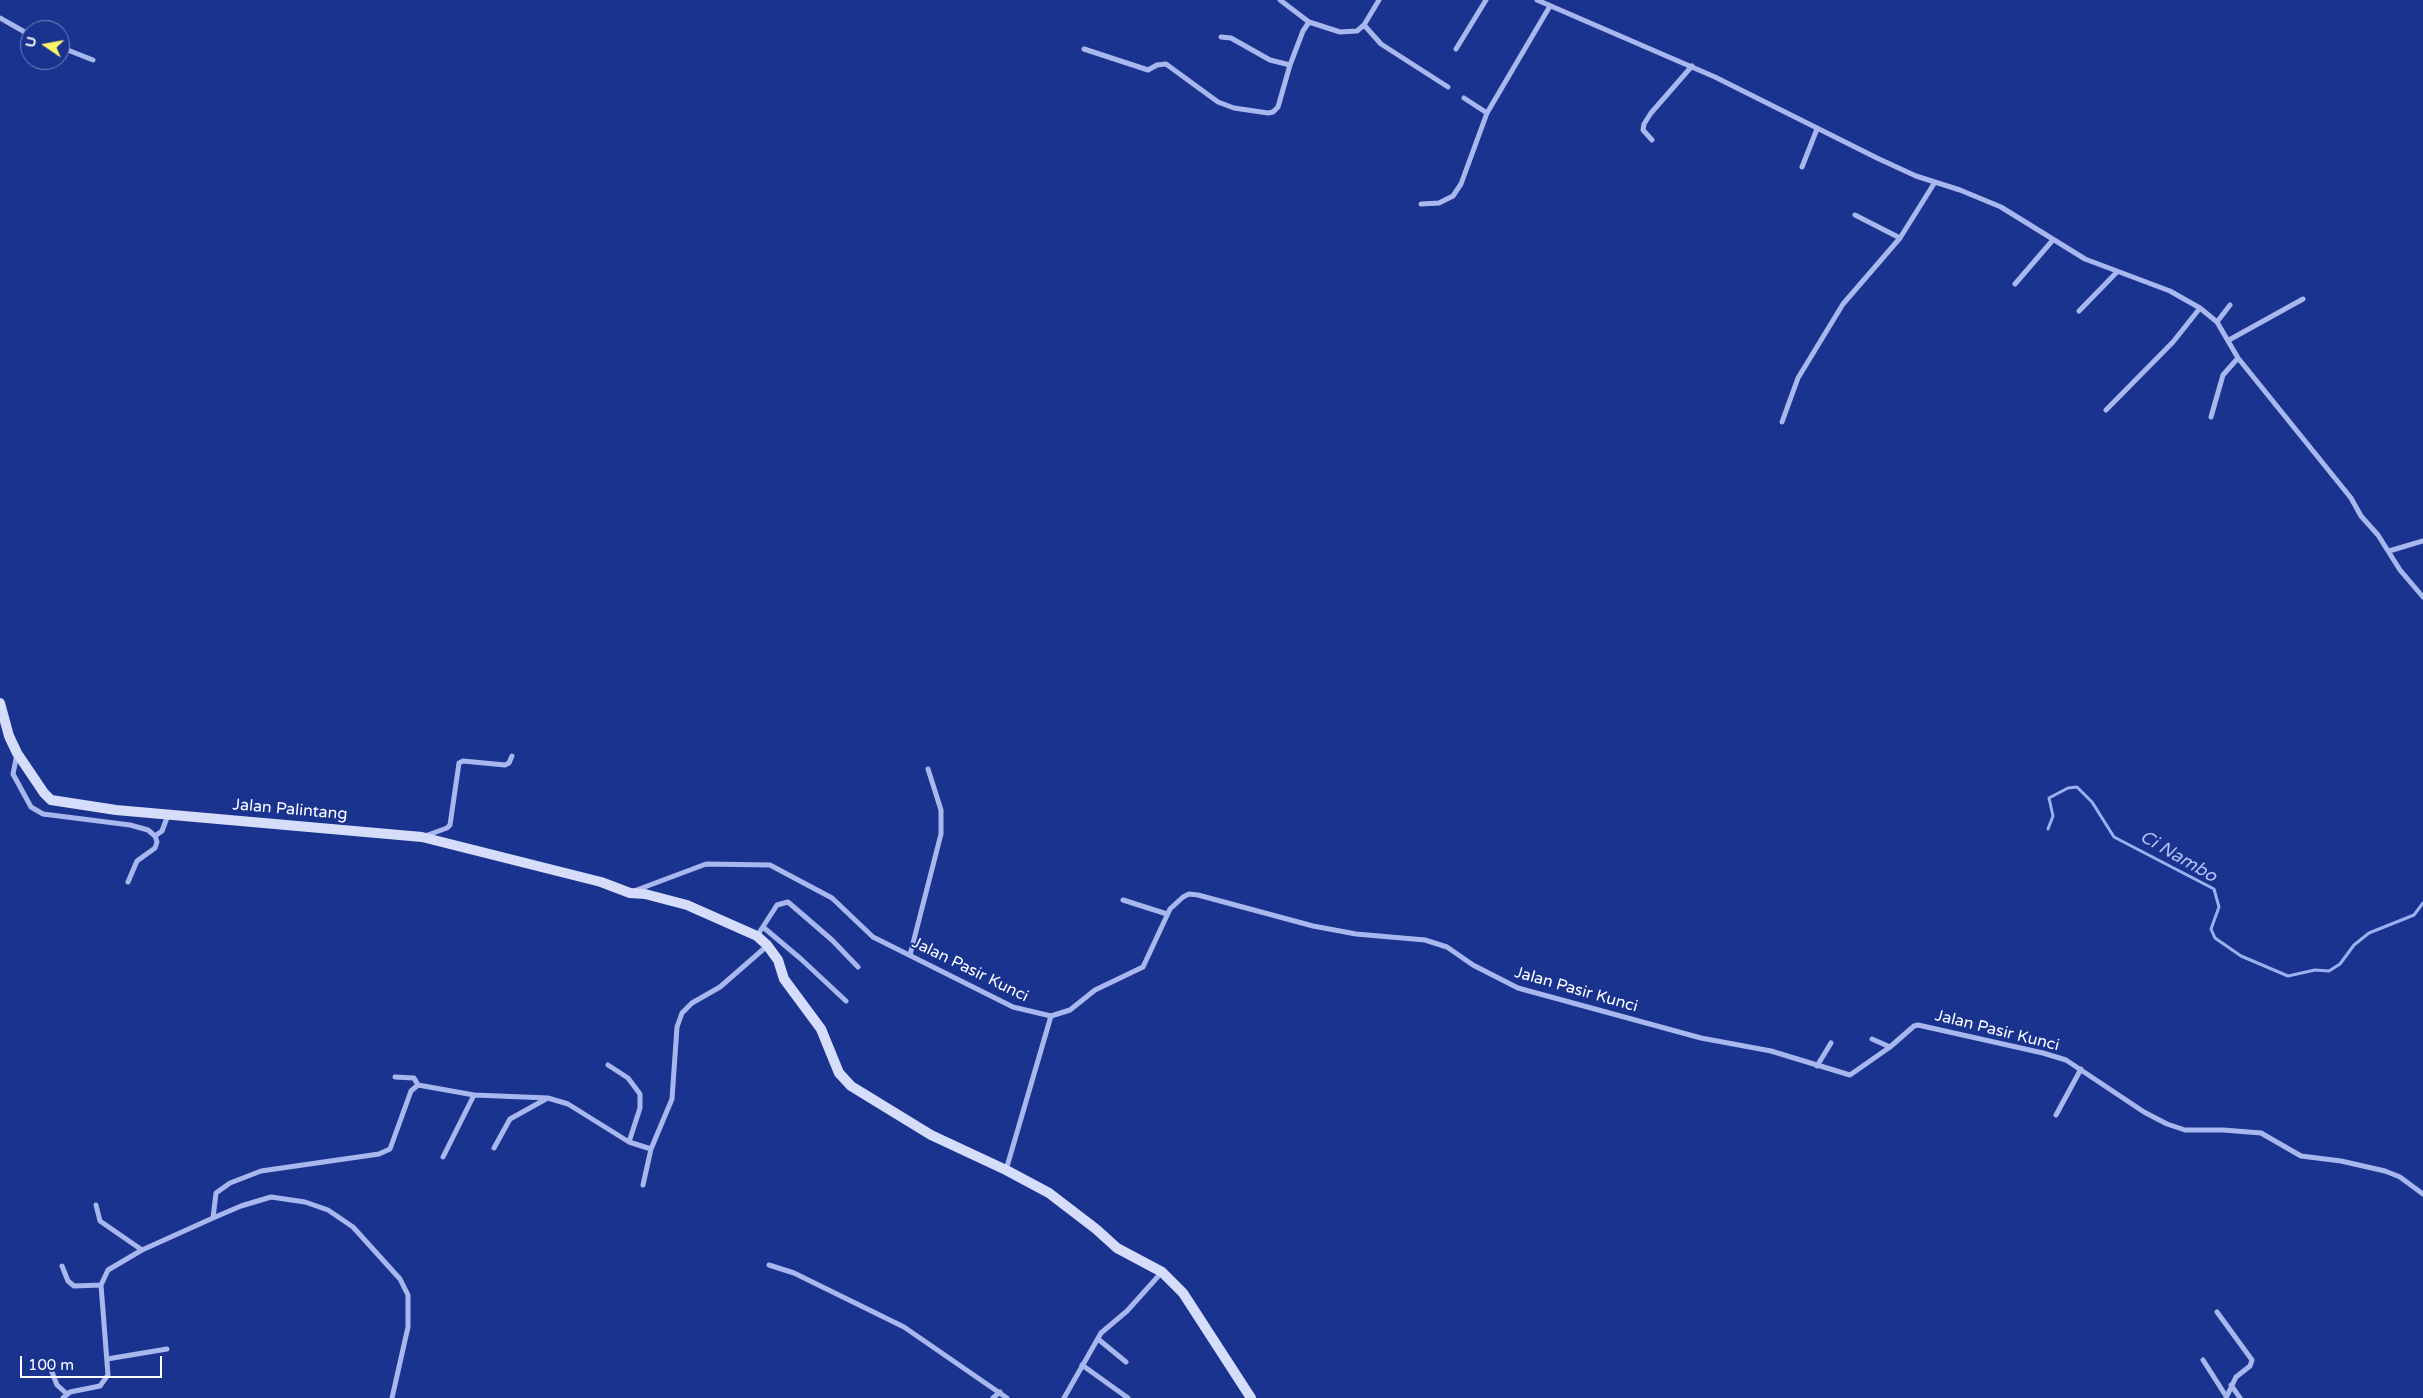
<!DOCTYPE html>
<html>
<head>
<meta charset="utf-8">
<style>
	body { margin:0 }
	#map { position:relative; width:2423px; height:1398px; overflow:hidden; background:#1a338f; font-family:"Varela Round",sans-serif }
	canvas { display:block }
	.north { position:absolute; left:20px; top:20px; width:50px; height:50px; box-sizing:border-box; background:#1a338f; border:1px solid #7685bc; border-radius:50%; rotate:282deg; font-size:14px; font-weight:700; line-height:20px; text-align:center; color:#fff }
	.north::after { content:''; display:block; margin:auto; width:18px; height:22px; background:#fff565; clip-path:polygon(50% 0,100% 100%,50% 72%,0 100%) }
	.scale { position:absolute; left:20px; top:1356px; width:142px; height:22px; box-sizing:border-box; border:2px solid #fff; border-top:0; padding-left:6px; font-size:15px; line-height:18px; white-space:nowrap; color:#fff; -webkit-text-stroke:4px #1a338f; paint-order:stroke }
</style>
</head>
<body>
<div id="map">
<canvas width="2423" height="1398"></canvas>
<div class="north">U</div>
<div class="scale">100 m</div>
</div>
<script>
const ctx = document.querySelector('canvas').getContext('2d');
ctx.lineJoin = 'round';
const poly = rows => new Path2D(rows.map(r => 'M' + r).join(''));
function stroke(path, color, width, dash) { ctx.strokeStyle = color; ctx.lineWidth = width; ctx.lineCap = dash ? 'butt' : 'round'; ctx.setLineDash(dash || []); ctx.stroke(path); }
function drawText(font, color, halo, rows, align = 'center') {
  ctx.font = font + ' "Varela Round",sans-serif'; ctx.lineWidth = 4; ctx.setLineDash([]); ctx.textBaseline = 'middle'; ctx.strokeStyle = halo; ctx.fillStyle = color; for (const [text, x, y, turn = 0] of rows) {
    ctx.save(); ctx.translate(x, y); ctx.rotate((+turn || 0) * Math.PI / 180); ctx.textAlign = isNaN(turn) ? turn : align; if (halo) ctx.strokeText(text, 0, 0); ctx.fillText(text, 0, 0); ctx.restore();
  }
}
stroke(poly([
	[2048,829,2053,816,2049,798,2068,788,2077,787,2092,802,2114,837,2214,889,2219,907,2211,929,2215,938,2241,956,2288,976,2315,970,2329,971,2340,964,2354,945,2369,933,2414,915,2423,903]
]), '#9bb0f0', 3);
stroke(poly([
	[1280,0,1309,22],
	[1379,0,1364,25,1381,44,1448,87],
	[1537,0,1715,77,1877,158,1916,176,1960,190,2001,207,2085,259,2170,291,2200,308,2217,322,2238,358,2351,498,2361,516,2378,535,2400,570,2423,597],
	[0,18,30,35],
	[1221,37,1231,38,1270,60,1290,65,1303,31,1309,22,1340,32,1357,31,1364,25],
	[60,47,93,60],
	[1084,49,1148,70,1157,65,1166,64,1218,102,1234,108,1268,113,1273,112,1278,107,1290,65],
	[1456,49,1486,0],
	[1464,98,1487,113],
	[1652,140,1643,130,1644,124,1651,113,1692,66],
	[1802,167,1817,129],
	[1421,204,1439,203,1453,196,1461,184,1487,113,1550,6],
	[1855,215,1900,238],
	[2015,284,2052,241],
	[2079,311,2117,272],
	[2217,322,2230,305],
	[2229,340,2303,299],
	[2106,410,2173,342,2200,308],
	[2211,417,2223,375,2238,358],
	[1782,422,1798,378,1843,304,1900,238,1935,182],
	[2389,551,2423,541],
	[17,754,13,774,31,807,43,814,130,825,148,830,155,836,157,842,155,848,137,861,128,882],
	[155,836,162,831,168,815],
	[425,836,447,828,450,825,459,763,463,761,505,765,509,763,512,756],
	[634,891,706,864,770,865,832,898,873,937,1013,1007,1051,1016,1070,1010,1095,990,1143,967,1170,909,1183,897,1189,894,1198,895,1313,926,1356,934,1425,940,1447,947,1473,965,1518,988,1701,1038,1771,1051,1850,1075,1890,1047,1914,1026,1918,1025,2043,1053,2066,1060,2144,1112,2167,1124,2185,1130,2223,1130,2261,1133,2301,1156,2341,1161,2385,1171,2400,1177,2423,1194],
	[1123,900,1167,914],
	[763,927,801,959,846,1001],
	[757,936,777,905,788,902,832,940,858,967],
	[910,955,941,834,941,810,928,769],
	[1872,1039,1890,1047],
	[608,1065,628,1078,640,1094,640,1108,629,1142],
	[1817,1066,1831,1043],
	[395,1077,414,1078,418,1085],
	[2056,1115,2081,1069],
	[494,1148,510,1119,546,1099],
	[443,1157,474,1095],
	[1006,1170,1051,1016],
	[643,1185,651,1149],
	[96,1205,100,1221,142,1250],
	[213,1218,241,1206,271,1197,305,1202,328,1210,353,1227,400,1279,408,1295,408,1327,392,1398],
	[769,1265,794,1273,904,1327,1007,1398],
	[62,1266,68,1281,74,1286,101,1285,108,1270,142,1250,213,1218,216,1193,230,1183,261,1171,379,1154,390,1149,411,1091,418,1085,474,1095,548,1098,568,1104,629,1142,651,1149,672,1099,677,1027,682,1013,692,1003,720,987,767,946],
	[2217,1312,2252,1360,2250,1366,2236,1377,2226,1398],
	[1098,1339,1126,1362],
	[107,1359,167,1349],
	[2203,1360,2226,1396],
	[1082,1365,1128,1398],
	[50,1367,57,1385,67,1394],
	[2231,1385,2240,1398],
	[63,1398,70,1392,100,1386,108,1375,101,1285],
	[993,1398,1000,1392],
	[1064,1398,1101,1333,1127,1311,1162,1272]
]), '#a8b8ee', 5);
stroke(poly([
	[0,703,9,736,17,753,44,793,51,800,116,810,422,837,601,882,630,893,645,894,687,905,757,936,767,945,778,960,784,979,821,1029,839,1073,851,1086,931,1135,1006,1170,1049,1193,1096,1229,1117,1248,1162,1272,1183,1293,1251,1398]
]), '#d5ddfa', 10);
drawText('16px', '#fff', '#1a338f', [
	["Jalan Palintang",290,810,5],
	["Jalan Pasir Kunci",970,970,26],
	["Jalan Pasir Kunci",1576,990,16],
	["Jalan Pasir Kunci",1997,1031,14]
]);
drawText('italic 18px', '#b4c3f5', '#1a338f', [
	["Ci Nambo",2178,857,30]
]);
</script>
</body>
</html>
